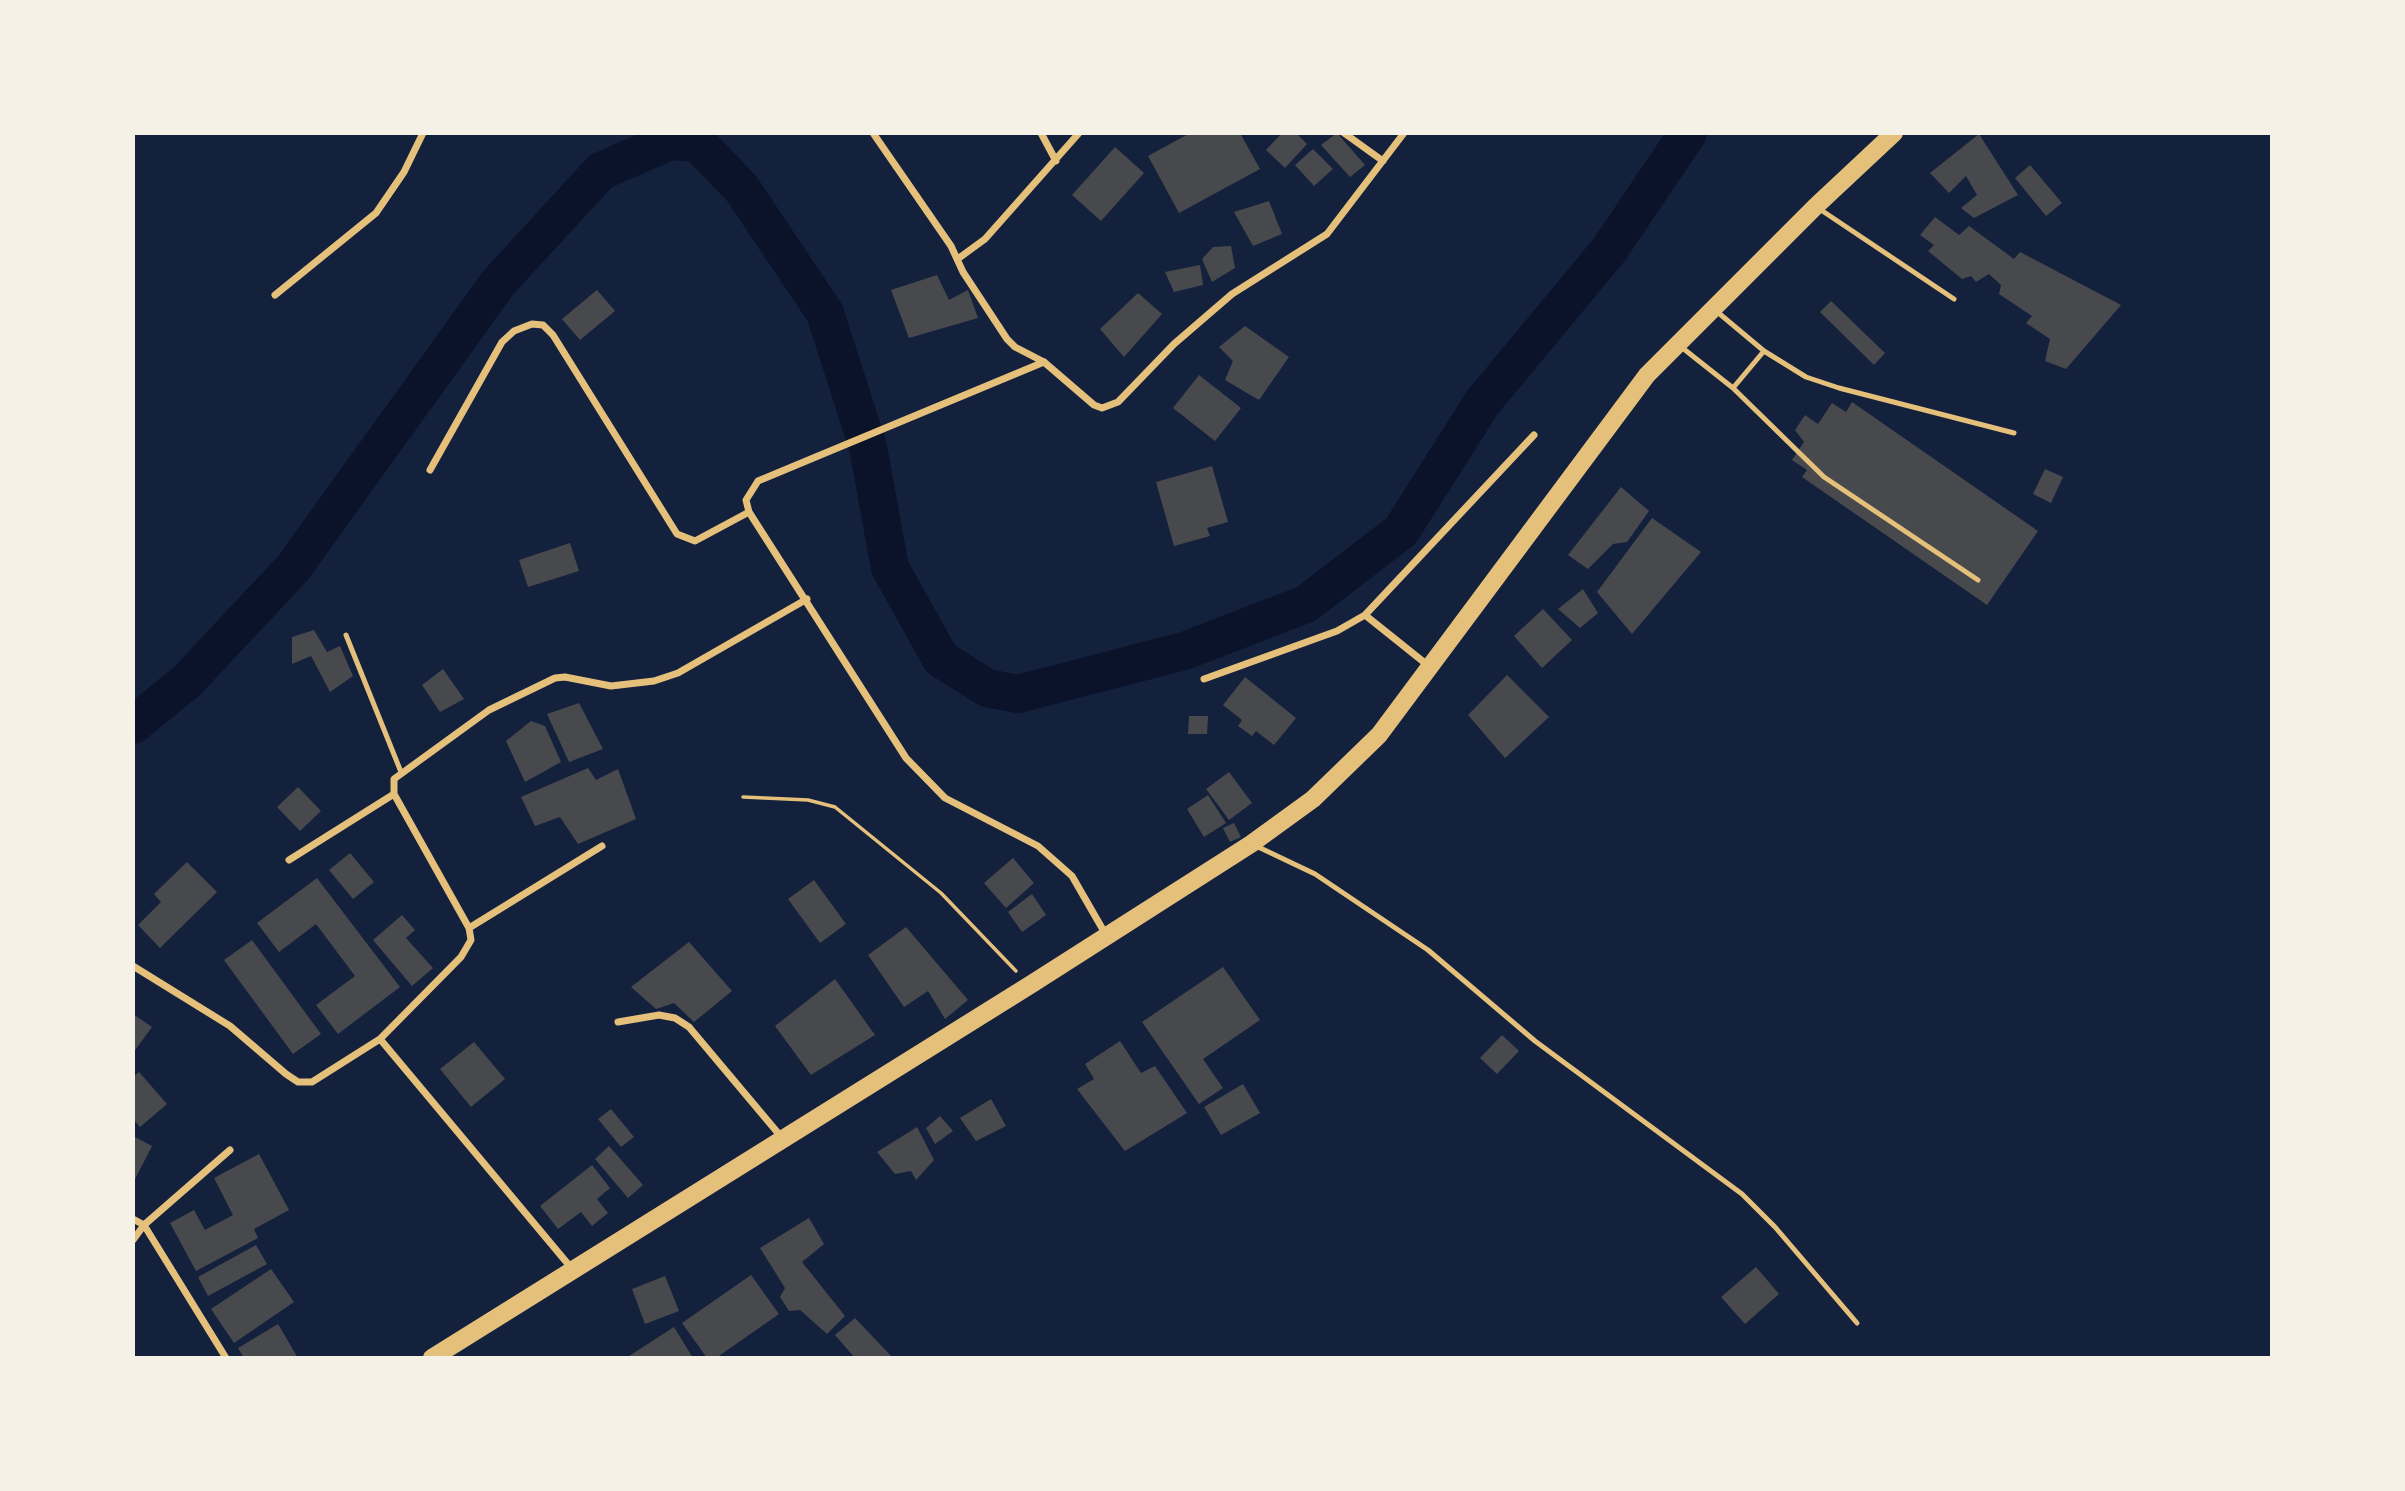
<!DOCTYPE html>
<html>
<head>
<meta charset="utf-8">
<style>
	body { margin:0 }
	#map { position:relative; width:2405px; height:1491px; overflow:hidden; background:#14213d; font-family:Manrope,sans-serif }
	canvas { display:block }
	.frame { position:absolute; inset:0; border:135px solid #f6f1e7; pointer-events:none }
</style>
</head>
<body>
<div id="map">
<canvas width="2405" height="1491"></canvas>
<div class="frame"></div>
</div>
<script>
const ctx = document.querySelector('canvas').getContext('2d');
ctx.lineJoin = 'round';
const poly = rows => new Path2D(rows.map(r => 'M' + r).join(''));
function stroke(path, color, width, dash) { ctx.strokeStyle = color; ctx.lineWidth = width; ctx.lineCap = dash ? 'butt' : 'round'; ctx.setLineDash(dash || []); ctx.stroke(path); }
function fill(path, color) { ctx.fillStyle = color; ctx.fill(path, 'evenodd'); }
stroke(poly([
	[133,725,187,681,293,568,498,283,601,171,670,141,698,143,742,189,825,313,868,447,890,568,941,659,987,688,1018,694,1184,651,1306,604,1401,531,1482,403,1609,250,1688,133]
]), '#0b132b', 38);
fill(poly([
	[1190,133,1240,133,1260,169,1179,213,1148,156],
	[1282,133,1296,133,1307,144,1285,168,1266,150],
	[1337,133,1365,165,1350,177,1321,145],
	[1979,134,2018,195,1974,218,1961,208,1977,195,1966,176,1949,193,1930,173],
	[1115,147,1144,173,1101,221,1072,195],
	[1313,149,1333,169,1314,186,1295,165],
	[2030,165,2062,203,2046,216,2015,178],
	[1269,201,1282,234,1253,246,1234,212],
	[1935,217,1959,235,1969,226,2014,259,2020,252,2121,305,2066,369,2045,361,2050,339,2026,323,2032,316,1999,294,2001,285,1989,274,1976,282,1971,276,1962,279,1928,251,1934,245,1920,235],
	[1231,246,1235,268,1212,282,1202,259,1213,247],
	[1200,265,1203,285,1174,292,1165,272],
	[937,275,949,300,968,290,978,318,909,338,891,290],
	[597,290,615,311,580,340,562,319],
	[1138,293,1162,314,1124,357,1100,329],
	[1831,301,1885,353,1874,365,1820,312],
	[1245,326,1289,357,1259,400,1225,380,1233,361,1219,347],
	[1199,375,1241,408,1215,441,1173,408],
	[1852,402,2038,531,1987,605,1802,477,1807,470,1792,460,1804,442,1795,430,1805,415,1818,424,1832,403,1846,412],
	[1212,466,1228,522,1207,528,1210,536,1174,546,1156,482],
	[2045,469,2063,477,2051,503,2033,494],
	[1621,487,1649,511,1627,542,1613,544,1588,569,1568,555],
	[1652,518,1701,552,1632,634,1597,592],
	[570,543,579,571,528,587,519,560],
	[1583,589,1598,613,1580,628,1558,609],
	[1543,609,1572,640,1542,668,1514,636],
	[314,630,327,652,340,646,353,676,330,692,311,656,292,664,292,637],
	[443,669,464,699,440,712,422,685],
	[1507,675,1549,717,1505,758,1468,715],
	[1245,677,1296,718,1274,745,1256,731,1252,736,1238,726,1242,720,1223,705],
	[579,703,603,749,569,762,547,714],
	[1189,716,1208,716,1207,734,1188,734],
	[531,721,545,726,561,762,525,782,506,741],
	[588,768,596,780,618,769,636,819,578,844,560,817,535,826,521,797],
	[1229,772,1252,803,1229,820,1206,789],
	[298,787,321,811,300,831,277,807],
	[1208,795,1226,823,1204,837,1187,809],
	[1234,823,1241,837,1230,842,1223,828],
	[350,853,374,882,353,899,329,870],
	[1013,858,1034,883,1006,908,984,883],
	[187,862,217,892,160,948,138,925,161,902,154,894],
	[317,878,400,987,338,1034,316,1005,355,976,316,924,279,952,257,923],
	[814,880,846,924,820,943,788,899],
	[1032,894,1046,915,1022,932,1008,912],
	[402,915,415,930,406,938,433,968,412,986,373,940],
	[906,927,968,1000,945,1019,928,991,904,1007,868,955],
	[252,940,321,1034,293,1054,224,960],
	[689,942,732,991,694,1022,674,1003,656,1009,631,987],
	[1223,967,1260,1020,1203,1059,1223,1088,1199,1104,1142,1022],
	[835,979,875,1035,811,1075,775,1026],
	[133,1014,152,1027,133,1053],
	[1502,1035,1519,1051,1497,1074,1480,1058],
	[1120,1041,1141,1073,1155,1066,1187,1113,1125,1151,1077,1089,1094,1079,1085,1064],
	[474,1042,505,1079,471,1107,440,1069],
	[139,1072,167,1104,140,1127,133,1119,133,1077],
	[1243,1084,1260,1113,1221,1135,1204,1107],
	[991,1099,1006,1126,976,1141,960,1118],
	[611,1109,634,1137,621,1147,598,1119],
	[940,1116,953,1131,935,1144,926,1128],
	[917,1127,934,1160,916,1180,911,1171,895,1174,877,1152],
	[133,1136,152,1146,133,1183],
	[609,1146,643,1185,628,1198,595,1159],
	[259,1154,289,1210,254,1229,258,1238,196,1271,170,1223,194,1210,205,1230,233,1215,214,1178],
	[592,1165,610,1188,597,1199,608,1213,592,1226,581,1212,558,1229,540,1206],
	[809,1218,824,1244,802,1262,845,1316,827,1334,800,1310,789,1311,780,1297,785,1288,760,1248],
	[256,1245,267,1264,208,1296,198,1277],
	[1756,1267,1779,1294,1745,1324,1721,1297],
	[271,1269,294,1302,234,1343,211,1309],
	[751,1275,779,1314,716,1358,707,1358,682,1323],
	[665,1276,679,1311,645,1324,632,1289],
	[855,1318,893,1358,855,1358,835,1335],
	[278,1324,298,1358,244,1358,238,1348],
	[674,1327,693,1358,626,1358]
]), '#48494c');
stroke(poly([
	[743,797,808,800,835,807,941,893,1016,971]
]), '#e5c07b', 3.5);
stroke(poly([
	[1818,208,1954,299],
	[1715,310,1764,351,1806,377,1839,388,2014,433],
	[1680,346,1733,388,1824,477,1978,580],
	[1733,388,1764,351],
	[346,635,401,772],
	[1254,845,1315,874,1428,950,1535,1041,1742,1194,1775,1227,1857,1323]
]), '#e5c07b', 5);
stroke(poly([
	[873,133,951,246,963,272,1007,339,1015,347,1044,362,1094,405,1102,408,1118,402,1174,344,1232,294,1327,234,1404,133],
	[1041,133,1056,161],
	[1344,133,1383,161],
	[959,258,985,239,1079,133],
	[275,295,376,213,404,172,423,133],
	[1044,362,758,481,746,500,749,512,906,758,945,798,1038,846,1072,876,1106,935],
	[430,470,502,342,514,331,532,324,543,325,553,335,677,534,695,541,749,512],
	[1365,615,1430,667],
	[1204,679,1337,631,1365,615,1534,435],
	[289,860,394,794],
	[469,928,602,846],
	[133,966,230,1026,286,1074,298,1082,312,1082,380,1039,461,957,471,940,469,928,394,794,394,779,489,710,555,678,565,677,611,686,654,681,678,673,807,599],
	[618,1022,659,1015,675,1018,689,1027,783,1139],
	[380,1039,573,1270],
	[133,1219,144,1225,230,1150],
	[133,1240,144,1225,226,1358]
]), '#e5c07b', 7);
stroke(poly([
	[432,1358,1030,985,1251,844,1313,799,1379,735,1647,375,1816,206,1894,133]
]), '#e5c07b', 18);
</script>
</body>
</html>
